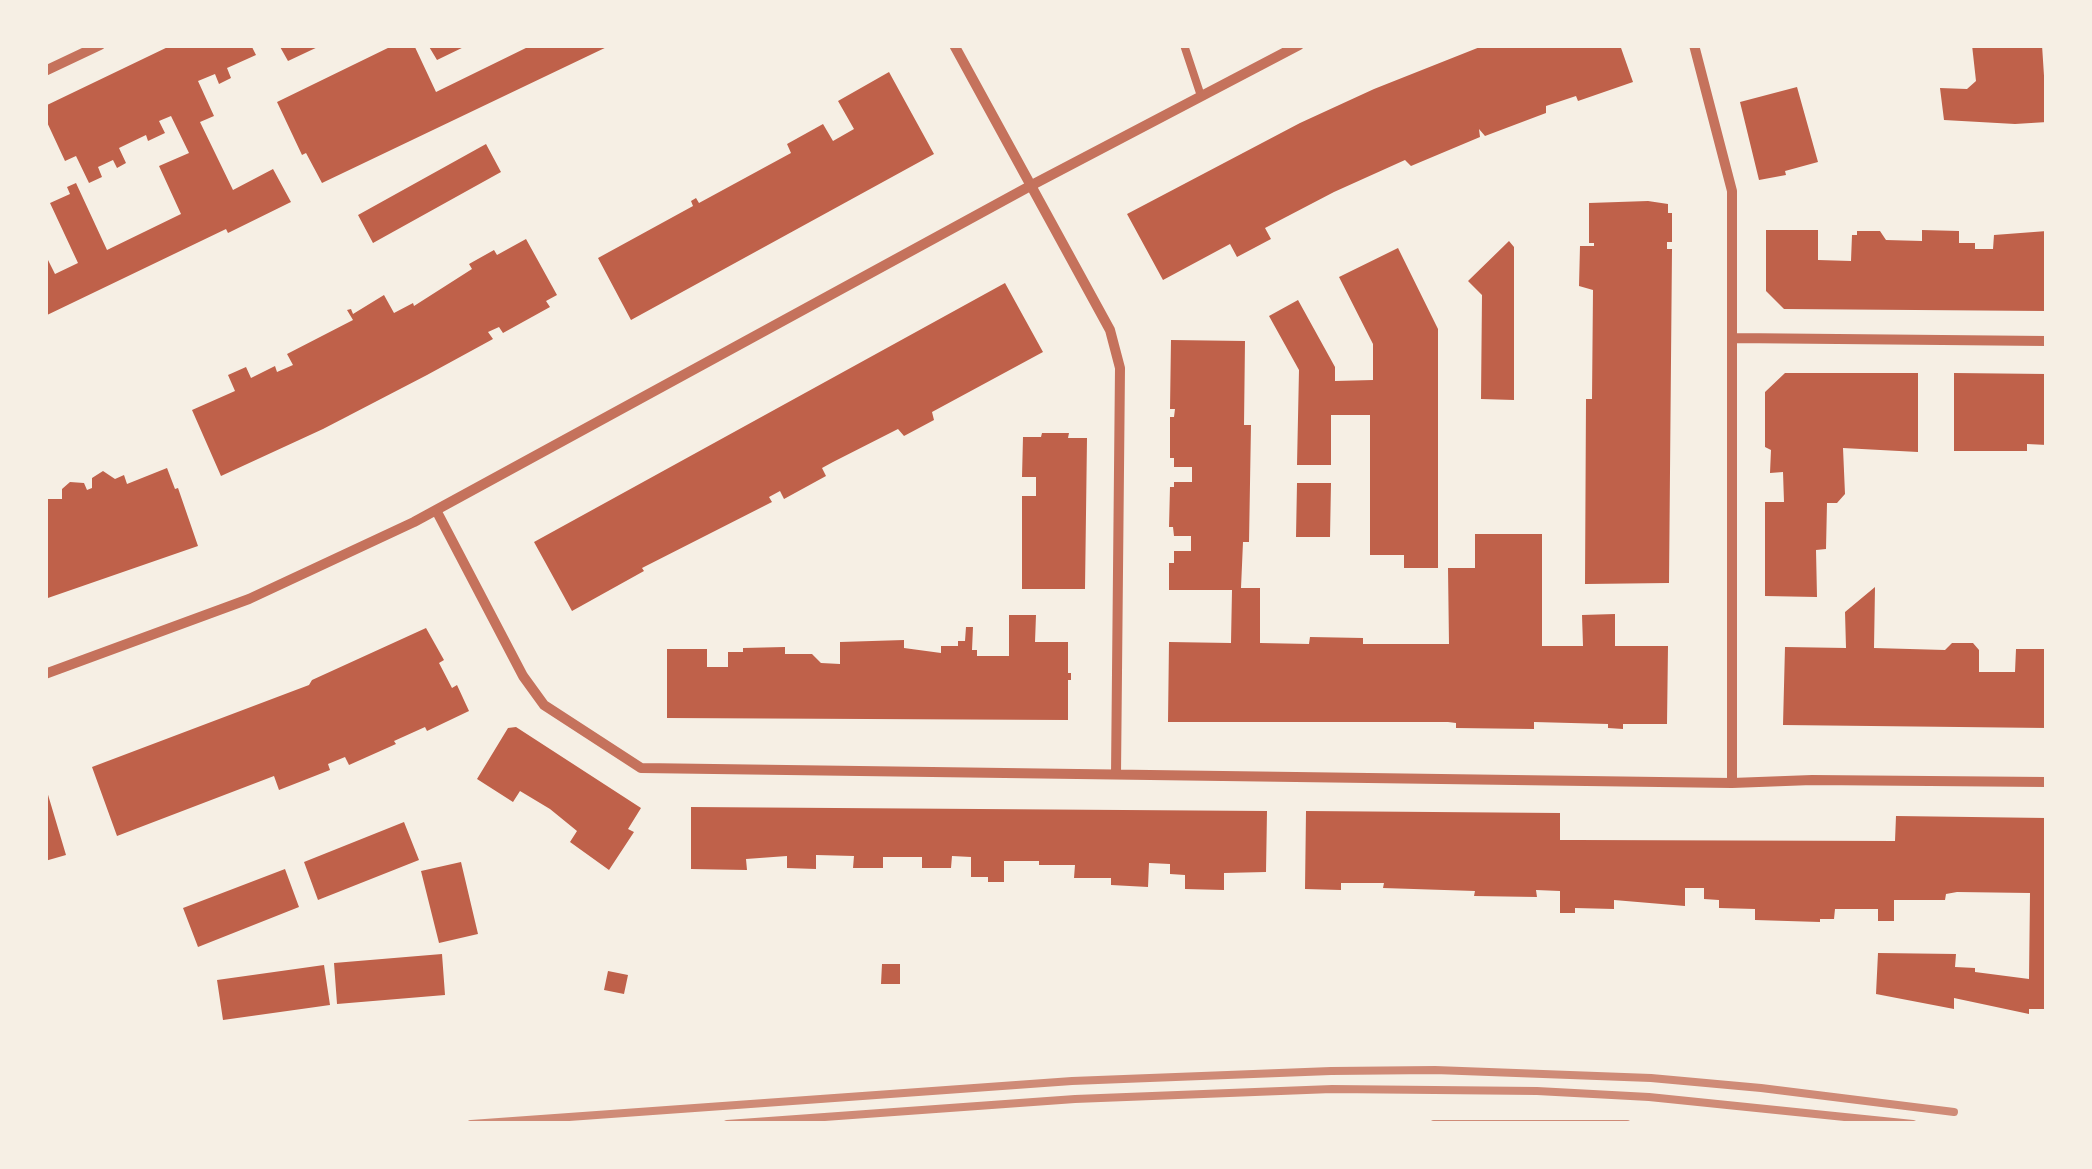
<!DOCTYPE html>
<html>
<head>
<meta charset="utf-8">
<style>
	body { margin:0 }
	#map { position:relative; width:2092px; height:1169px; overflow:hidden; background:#f6efe4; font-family:"Crimson Pro",serif }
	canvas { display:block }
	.frame { position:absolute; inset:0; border:48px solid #f6efe4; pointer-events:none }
</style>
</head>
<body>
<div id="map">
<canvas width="2092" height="1169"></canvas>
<div class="frame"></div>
</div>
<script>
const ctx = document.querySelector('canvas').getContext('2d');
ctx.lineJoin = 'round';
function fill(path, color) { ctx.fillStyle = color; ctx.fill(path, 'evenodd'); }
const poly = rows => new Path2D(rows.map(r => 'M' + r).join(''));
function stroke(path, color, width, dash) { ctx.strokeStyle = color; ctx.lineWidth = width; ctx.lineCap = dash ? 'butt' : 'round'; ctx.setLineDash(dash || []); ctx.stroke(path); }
fill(poly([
	[172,45,251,45,256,55,227,68,231,78,219,84,215,74,198,81,214,116,200,122,233,190,273,169,291,202,228,233,226,229,45,316,45,254,55,274,78,263,50,203,70,194,67,187,76,183,107,250,181,214,159,166,189,153,171,116,159,121,165,133,148,141,146,135,119,148,126,163,117,168,113,160,98,167,102,177,89,183,76,156,65,161,45,118,45,106],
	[279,45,322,45,288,61],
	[394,45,414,45,436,92,532,45,611,45,322,183,306,153,302,155,277,102],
	[428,45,468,45,437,60],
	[1485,45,1620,45,1633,82,1578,101,1576,96,1546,106,1546,113,1485,136,1479,129,1480,137,1411,166,1405,160,1334,192,1265,228,1271,239,1237,257,1230,244,1163,280,1127,214,1300,123,1374,89],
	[1972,45,2042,45,2047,122,2015,124,1944,120,1940,88,1967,89,1976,81],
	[889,72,934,154,631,320,598,258,693,206,691,201,696,198,699,203,791,153,787,144,823,124,833,141,854,129,838,101],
	[1797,87,1818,162,1785,171,1786,175,1759,180,1740,102],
	[486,144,501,172,373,243,358,215],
	[1648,201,1668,204,1668,213,1672,213,1672,242,1667,242,1667,249,1672,249,1669,583,1585,584,1586,399,1592,399,1593,290,1579,286,1580,246,1594,246,1594,243,1589,243,1589,203],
	[1766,230,1818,230,1818,260,1851,261,1852,235,1857,235,1857,231,1880,231,1886,240,1922,241,1922,230,1959,231,1959,243,1975,243,1975,249,1993,249,1994,235,2047,231,2047,311,1784,309,1766,291],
	[526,239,557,295,546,301,550,307,503,333,499,327,488,332,493,339,427,375,323,429,221,476,192,410,235,391,228,375,246,367,251,378,275,366,277,372,293,365,287,354,353,320,347,310,351,309,353,314,384,295,394,313,413,303,414,306,472,269,469,264,494,250,497,255],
	[1509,241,1514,247,1514,400,1481,399,1482,295,1468,281],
	[1398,248,1438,329,1438,568,1404,568,1404,555,1370,555,1370,415,1331,415,1331,465,1297,465,1299,370,1269,316,1298,300,1335,367,1335,381,1373,380,1373,344,1339,277],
	[1005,283,1043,352,932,412,934,420,904,436,898,429,833,462,822,468,826,476,784,499,780,491,769,497,772,502,642,568,644,571,572,611,534,542],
	[1171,340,1245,341,1244,425,1251,425,1249,542,1243,542,1241,588,1260,588,1260,643,1309,644,1310,637,1363,638,1363,644,1449,644,1448,568,1475,568,1475,534,1542,534,1542,646,1583,646,1582,615,1615,614,1615,646,1668,646,1667,724,1623,724,1623,729,1608,728,1608,724,1534,722,1534,729,1456,728,1456,723,1448,722,1168,722,1169,642,1231,643,1232,590,1169,590,1169,563,1174,563,1174,551,1191,551,1191,536,1174,536,1173,527,1169,527,1170,487,1174,487,1174,482,1192,482,1192,467,1174,467,1174,458,1170,458,1170,417,1174,417,1175,409,1170,409],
	[1785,373,1918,373,1918,452,1843,448,1845,494,1837,503,1827,503,1826,549,1816,550,1817,597,1765,596,1765,502,1784,502,1783,472,1770,473,1771,450,1765,447,1765,392],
	[1954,373,2047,374,2047,445,2027,444,2027,451,1954,451],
	[1042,433,1069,433,1068,438,1087,438,1085,589,1022,589,1022,496,1036,496,1036,477,1022,477,1023,437,1041,437],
	[167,468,175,489,178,488,198,546,45,599,45,499,62,499,62,489,70,482,84,483,87,490,92,488,92,478,103,471,115,479,124,475,127,484],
	[1297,483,1331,483,1330,537,1296,537],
	[1875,587,1874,648,1945,650,1952,643,1973,643,1979,650,1979,672,2015,672,2016,649,2047,649,2047,728,1783,725,1785,647,1846,648,1845,612],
	[1009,615,1036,615,1035,642,1068,642,1068,673,1071,673,1071,680,1068,680,1068,720,667,718,667,649,707,649,707,667,728,667,728,652,743,652,743,648,785,647,785,654,812,654,821,663,840,664,840,642,904,640,904,648,941,653,941,646,958,646,958,641,965,641,966,627,973,627,972,650,977,650,977,656,1009,656],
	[426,628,444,660,439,663,452,688,457,685,469,711,427,731,425,727,394,741,396,744,349,765,345,757,328,764,330,770,279,790,274,776,117,836,92,767,309,685,312,680],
	[516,727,641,808,628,829,634,832,609,870,570,842,577,831,550,809,520,791,513,802,477,779,508,728],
	[46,788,66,855,45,861,45,789],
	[691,807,1267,811,1266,872,1224,873,1224,890,1185,889,1185,875,1170,874,1170,864,1149,863,1148,887,1111,885,1111,878,1074,878,1075,865,1039,865,1039,861,1004,861,1004,882,988,882,988,877,971,877,971,857,952,856,951,868,922,868,922,857,883,857,883,868,853,868,854,856,816,855,816,869,787,868,787,856,746,859,747,870,691,869],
	[1306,811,1560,813,1560,840,1576,840,1895,841,1896,816,2047,818,2047,1009,2029,1009,2029,1014,1954,998,1954,1009,1876,994,1878,953,1956,954,1955,967,1975,968,1975,972,2029,979,2030,893,1957,892,1946,894,1945,900,1894,900,1894,921,1878,921,1878,909,1835,909,1834,919,1820,919,1820,922,1755,920,1755,909,1719,908,1719,900,1704,899,1704,888,1685,888,1685,906,1614,900,1614,909,1575,908,1575,913,1560,913,1560,891,1536,890,1537,897,1474,896,1475,891,1383,888,1384,883,1341,883,1341,890,1305,889],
	[404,822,419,860,318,900,304,862],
	[461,862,478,934,439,943,421,871],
	[285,869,299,907,198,947,183,908],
	[442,954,445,995,337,1004,334,963],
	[882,964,900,964,900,984,881,984],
	[324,965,330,1005,223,1020,217,980],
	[608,971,628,975,624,994,604,990]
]), '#bf614a');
stroke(poly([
	[1184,45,1201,96]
]), '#c5725c', 8);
stroke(poly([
	[954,45,1110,330,1120,368,1116,774],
	[1694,45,1732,191,1732,783],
	[45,71,100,45],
	[1733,338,2047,341],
	[436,510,523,676,544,705,641,768,1732,783,1812,780,2047,782],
	[45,674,249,599,414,522,1032,185,1299,45]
]), '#c5725c', 10);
stroke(poly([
	[471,1124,1072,1081,1331,1071,1435,1070,1651,1078,1761,1088,1954,1112],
	[727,1124,1075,1099,1332,1089,1537,1091,1649,1097,1913,1124],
	[1434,1124,1627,1124]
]), '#cf8b77', 8);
</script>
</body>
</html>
